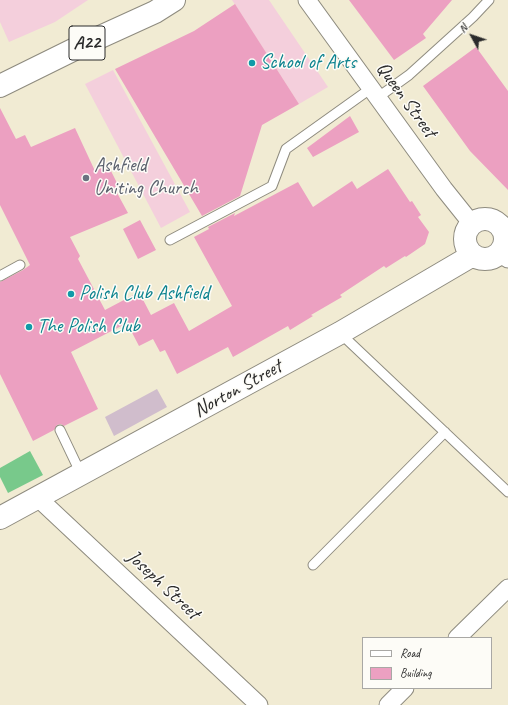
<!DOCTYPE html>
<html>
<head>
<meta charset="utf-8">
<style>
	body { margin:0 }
	#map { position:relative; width:508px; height:705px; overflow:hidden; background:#f1ebd3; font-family:Caveat,sans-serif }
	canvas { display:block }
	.legend { position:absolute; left:362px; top:637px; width:130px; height:52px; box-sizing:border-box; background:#fdfcf7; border:1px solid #a9a8a5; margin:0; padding:5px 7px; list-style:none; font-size:12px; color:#2b2b2b }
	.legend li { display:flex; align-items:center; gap:8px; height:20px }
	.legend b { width:20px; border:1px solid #a9a8a5 }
	.north { position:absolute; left:452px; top:16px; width:40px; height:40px; -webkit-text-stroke:3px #fdfcf7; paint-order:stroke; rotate:310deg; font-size:11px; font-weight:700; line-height:16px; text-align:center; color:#2b2b2b }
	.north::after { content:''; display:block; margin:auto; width:14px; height:18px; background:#2b2b2b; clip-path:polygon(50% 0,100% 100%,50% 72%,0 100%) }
</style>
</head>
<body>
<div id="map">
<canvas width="508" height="705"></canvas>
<ul class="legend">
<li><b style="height:5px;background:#fff"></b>Road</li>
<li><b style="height:11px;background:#eca0c1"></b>Building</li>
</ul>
<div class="north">N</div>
</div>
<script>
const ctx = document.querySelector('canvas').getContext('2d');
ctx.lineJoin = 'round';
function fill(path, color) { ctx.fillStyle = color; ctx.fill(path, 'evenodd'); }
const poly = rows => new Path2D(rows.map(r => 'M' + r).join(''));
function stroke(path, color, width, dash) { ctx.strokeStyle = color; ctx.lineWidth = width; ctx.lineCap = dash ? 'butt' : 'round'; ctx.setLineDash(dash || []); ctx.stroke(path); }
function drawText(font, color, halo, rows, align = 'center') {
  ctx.font = font + ' Caveat,sans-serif'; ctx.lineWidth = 3; ctx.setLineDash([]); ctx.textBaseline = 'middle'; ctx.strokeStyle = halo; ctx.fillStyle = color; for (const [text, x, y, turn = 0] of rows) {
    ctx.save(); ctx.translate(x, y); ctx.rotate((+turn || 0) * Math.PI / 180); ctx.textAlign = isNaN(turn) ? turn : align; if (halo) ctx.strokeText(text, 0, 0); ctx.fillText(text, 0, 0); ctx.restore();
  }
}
fill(poly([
	[0,0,88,0,55,22,9,42,0,22],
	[232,0,269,0,328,87,299,104],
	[113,70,190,212,161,228,85,84]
]), '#f4cfdc');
fill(poly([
	[157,389,167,407,114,436,105,417]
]), '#d0bdcc');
fill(poly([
	[30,451,43,475,8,493,0,477,0,468]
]), '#78c98b');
fill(poly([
	[349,0,452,0,423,34,426,38,394,60],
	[235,4,299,104,262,125,240,196,202,216,115,69,194,31],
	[476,47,508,91,508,190,470,151,423,86],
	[0,108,16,139,25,135,31,147,75,128,95,171,108,165,120,189,116,191,128,213,70,237,80,256,78,259,105,310,139,292,151,315,174,303,189,331,232,306,194,237,209,229,208,227,235,213,234,216,298,182,313,207,352,181,357,189,388,169,410,202,412,201,421,215,418,217,429,232,425,244,406,257,405,256,386,268,384,266,340,295,342,297,311,315,313,316,290,330,288,326,233,357,228,347,177,374,165,350,160,352,153,339,139,346,127,323,71,352,98,409,64,426,61,424,57,425,54,430,33,441,0,374,0,282,23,270,30,265,0,205],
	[350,116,359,132,313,157,307,148],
	[140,220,156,250,138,259,123,229]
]), '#eca0c1');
const service = poly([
	[377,98,409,75,473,17,489,0],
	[170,240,272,186,286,149,370,89],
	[0,276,20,265],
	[340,333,508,492],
	[60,430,81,474],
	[313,565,445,432]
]);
const minor = poly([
	[307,0,444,189,472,224],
	[500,252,508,259],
	[37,497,259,705],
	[457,638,508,588],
	[388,705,405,688]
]);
const secondary = poly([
	'465 239a20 20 0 1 1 40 0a20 20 0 1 1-40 0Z',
	[0,518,340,333,473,255]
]);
const trunk = poly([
	[0,86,87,43,155,12,174,0]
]);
stroke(service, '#8e8b7f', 11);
stroke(minor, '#8e8b7f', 19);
stroke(secondary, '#8e8b7f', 24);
stroke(trunk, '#8e8b7f', 24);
stroke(service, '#fff', 9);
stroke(minor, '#fff', 17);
stroke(secondary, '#fff', 22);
stroke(trunk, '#fff', 22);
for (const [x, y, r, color] of [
	[252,63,4,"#0f9aa8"],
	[86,178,4,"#6b7280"],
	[71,294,4,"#0f9aa8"],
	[29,327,4,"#0f9aa8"]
]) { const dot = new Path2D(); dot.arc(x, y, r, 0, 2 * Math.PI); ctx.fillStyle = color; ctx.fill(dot); stroke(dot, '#fdfcf7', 1.5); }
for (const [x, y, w] of [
	[87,43,36]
]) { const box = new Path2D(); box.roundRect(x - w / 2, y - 17, w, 34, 3); ctx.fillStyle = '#fdfcf7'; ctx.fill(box); stroke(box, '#2b2b2b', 1); }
drawText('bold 19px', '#2b2b2b', null, [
	["A22",87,43]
]);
drawText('20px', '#0d838f', '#fdfcf7', [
	["School of Arts",260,63],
	["Polish Club Ashfield",79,294],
	["The Polish Club",37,327]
], 'left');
drawText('20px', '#2b2b2b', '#fdfcf7', [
	["Queen Street",406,100,54],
	["Norton Street",238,389,-29],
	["Joseph Street",163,585,43]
]);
drawText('20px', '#5b616d', '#fdfcf7', [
	["Ashfield",94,166],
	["Uniting Church",94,189]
], 'left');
</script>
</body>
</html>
